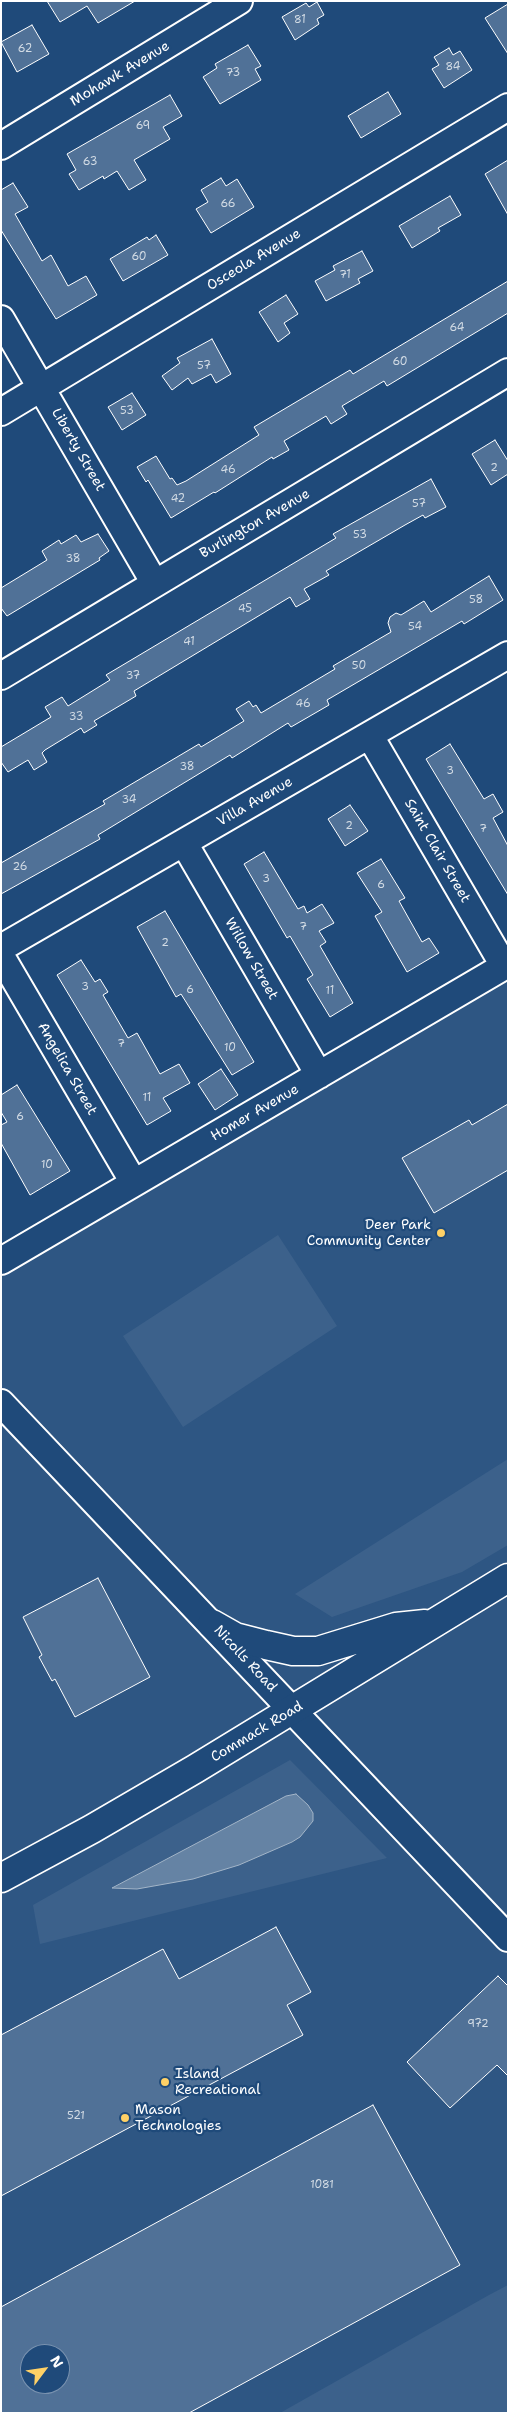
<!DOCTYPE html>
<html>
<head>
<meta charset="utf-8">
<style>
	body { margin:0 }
	#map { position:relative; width:509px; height:2414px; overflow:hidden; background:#1f4a7a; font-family:"Shantell Sans",sans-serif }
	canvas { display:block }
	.frame { position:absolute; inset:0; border:2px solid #fff; pointer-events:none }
	.north { position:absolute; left:20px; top:2344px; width:50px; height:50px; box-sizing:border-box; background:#1f4a7a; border:1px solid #7992af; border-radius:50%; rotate:59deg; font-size:14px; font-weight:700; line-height:20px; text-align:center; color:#fff }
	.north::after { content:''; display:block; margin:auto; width:18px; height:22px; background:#ffd166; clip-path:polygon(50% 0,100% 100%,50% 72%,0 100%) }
</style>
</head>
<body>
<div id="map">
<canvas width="509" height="2414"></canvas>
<div class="frame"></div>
<div class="north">N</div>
</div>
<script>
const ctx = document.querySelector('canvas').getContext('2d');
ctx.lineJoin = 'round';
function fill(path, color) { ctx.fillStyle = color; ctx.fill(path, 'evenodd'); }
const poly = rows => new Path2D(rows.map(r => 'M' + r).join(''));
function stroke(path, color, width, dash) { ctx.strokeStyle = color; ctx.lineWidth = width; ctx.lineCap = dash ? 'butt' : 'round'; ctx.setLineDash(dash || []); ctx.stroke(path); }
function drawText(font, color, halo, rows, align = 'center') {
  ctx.font = font + ' "Shantell Sans",sans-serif'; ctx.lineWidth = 4.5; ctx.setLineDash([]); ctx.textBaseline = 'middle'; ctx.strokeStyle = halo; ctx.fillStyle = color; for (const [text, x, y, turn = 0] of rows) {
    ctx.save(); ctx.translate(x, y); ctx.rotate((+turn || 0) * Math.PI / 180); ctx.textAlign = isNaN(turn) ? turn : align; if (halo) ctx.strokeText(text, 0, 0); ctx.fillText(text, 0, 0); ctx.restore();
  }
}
fill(poly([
	[508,963,508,2287,282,2413,1,2413,1,1261],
	[30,2354,60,2354,60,2384,30,2384]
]), '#2e5683');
fill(poly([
	[278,1235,337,1326,183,1427,123,1336],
	[508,1459,508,1545,462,1572,332,1617,295,1594],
	[290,1760,387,1858,40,1944,33,1905],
	[286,1796,292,1842,267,1852,113,1887],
	[508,2285,508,2413,280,2413,489,2295]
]), '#3c618b');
const water = poly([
	[296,1794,308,1805,313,1813,313,1821,300,1837,292,1842,239,1865,193,1879,137,1889,112,1888,286,1796,296,1794]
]);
fill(water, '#6583a4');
stroke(water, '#a3b5c8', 1);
const building = poly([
	[47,1,135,1,98,23,87,6,60,22,47,1],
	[317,2,324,15,317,19,319,24,295,40,282,17,306,3,309,7,317,2],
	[508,4,508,54,485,18,508,4],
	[32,25,49,54,17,72,1,42,32,25],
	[248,45,261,66,255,69,261,80,220,104,203,77,217,68,215,64,248,45],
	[449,48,453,55,460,51,472,70,444,88,432,69,439,65,434,57,449,48],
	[388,92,401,114,361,138,348,116,388,92],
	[170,95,182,116,163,127,170,139,134,160,146,180,129,190,117,171,104,179,103,176,79,190,69,174,76,170,67,154,170,95],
	[508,160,508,215,485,174,508,160],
	[221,178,226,186,237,179,254,207,211,233,196,209,208,202,201,190,221,178],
	[13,183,28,207,15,214,42,261,51,255,68,286,86,276,97,295,56,319,1,230,1,190,13,183],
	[450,196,461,215,438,228,440,231,412,248,399,226,450,196],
	[156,235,168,255,123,281,110,259,147,237,149,240,156,235],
	[362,251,373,271,358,279,360,283,326,301,315,281,335,270,333,266,362,251],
	[508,281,508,313,387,386,384,381,342,406,347,414,331,424,326,416,284,441,289,450,273,459,272,457,215,493,214,492,171,518,148,480,146,482,137,467,156,456,170,479,172,478,177,485,186,481,259,435,254,427,350,370,353,374,508,281],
	[286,295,298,314,284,323,290,333,278,342,259,312,286,295],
	[212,339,231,374,216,383,211,374,192,384,188,378,172,390,162,376,180,363,177,358,212,339],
	[132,393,146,415,122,430,108,407,132,393],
	[495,440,508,461,508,474,491,485,472,454,495,440],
	[431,479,446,507,425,518,423,515,405,525,326,571,329,575,304,589,310,599,296,607,290,597,134,691,136,696,94,721,97,725,84,733,81,728,45,750,42,753,47,762,34,770,28,760,8,772,1,762,1,747,51,717,45,707,62,697,68,706,110,680,106,675,336,538,333,534,431,479],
	[98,534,109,551,99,558,100,560,7,616,1,608,1,588,47,560,42,551,59,540,61,544,76,535,81,542,98,534],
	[489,576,503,600,464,624,462,621,327,700,329,705,291,727,288,723,232,758,230,755,98,835,100,839,1,894,1,863,105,804,103,801,199,744,201,747,244,721,236,709,249,701,253,707,256,705,261,713,335,669,333,666,391,632,388,623,390,617,396,613,401,615,424,601,431,612,489,576],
	[450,744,484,799,493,794,503,812,493,818,508,846,508,895,426,759,450,744],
	[350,805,368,831,345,846,328,819,350,805],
	[264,852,298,909,304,906,307,913,322,904,334,923,319,931,326,942,320,946,353,1003,330,1017,307,979,313,975,290,936,287,938,244,864,264,852],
	[381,859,405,898,399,901,422,942,429,938,439,953,407,972,375,916,382,912,357,873,381,859],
	[165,911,254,1062,232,1075,181,994,176,997,137,927,165,911],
	[81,960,95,982,100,979,108,992,103,995,128,1038,137,1033,160,1074,179,1064,190,1083,163,1098,171,1111,147,1125,57,975,81,960],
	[221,1069,238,1095,215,1110,198,1084,221,1069],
	[17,1085,70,1171,30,1195,1,1143,1,1125,7,1122,1,1112,1,1095,17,1085],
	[508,1104,508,1170,434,1213,402,1158,469,1120,472,1125,508,1104],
	[98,1578,150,1677,75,1717,55,1679,52,1681,39,1657,42,1655,23,1617,98,1578],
	[276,1927,311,1992,287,2005,303,2035,1,2196,1,2035,163,1949,179,1979,276,1927],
	[498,1976,508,1986,508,2076,497,2065,450,2108,407,2062,498,1976],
	[373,2105,460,2265,189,2413,1,2413,1,2307,373,2105],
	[30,2354,60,2354,60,2384,30,2384,30,2354]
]);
fill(building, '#507197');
stroke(building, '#fff', 1);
const minor = poly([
	[1,146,239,1],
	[1,319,154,582],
	[1,412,508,107],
	[1,676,508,372],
	[370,736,504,966],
	[184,843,319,1075],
	[1,948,508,655],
	[1,956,134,1183],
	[1,1261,508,964],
	[1,1403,508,1938]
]);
const major = poly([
	[212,1624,235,1637,266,1645,293,1651,318,1651,396,1627,425,1624],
	[1,1878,92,1829,195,1769,508,1578]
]);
stroke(minor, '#fff', 30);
stroke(major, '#fff', 31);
stroke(minor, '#1f4a7a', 26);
stroke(major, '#1f4a7a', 28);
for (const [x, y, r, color] of [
	[441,1233,5,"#ffd166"],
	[165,2082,5,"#ffd166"],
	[125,2118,5,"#ffd166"]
]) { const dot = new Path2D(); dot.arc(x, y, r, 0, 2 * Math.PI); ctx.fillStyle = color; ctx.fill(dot); stroke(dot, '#1f4a7a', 2); }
drawText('11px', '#d3dce5', null, [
	["81",300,20],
	["62",25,49],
	["84",453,67],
	["73",233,73],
	["69",143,126],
	["63",90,162],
	["66",228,204],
	["60",139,257],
	["71",345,275],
	["64",457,328],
	["60",400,362],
	["57",204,366],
	["53",127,411],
	["2",494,468],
	["46",228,470],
	["42",178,499],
	["57",419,504],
	["53",360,535],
	["38",73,559],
	["58",476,600],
	["45",245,609],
	["54",415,627],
	["41",189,642],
	["50",359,666],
	["37",133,676],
	["46",303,704],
	["33",76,717],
	["38",187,767],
	["3",450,771],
	["34",129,800],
	["2",349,826],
	["7",483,829],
	["26",20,867],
	["3",266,879],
	["6",381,885],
	["7",303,927],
	["2",165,943],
	["3",85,987],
	["6",190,990],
	["11",330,991],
	["7",121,1044],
	["10",230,1048],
	["11",147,1098],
	["6",20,1117],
	["10",47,1165],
	["972",478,2024],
	["521",76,2116],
	["1081",322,2185]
]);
drawText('14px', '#fff', '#1f4a7a', [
	["Mohawk Avenue",120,74,-31],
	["Osceola Avenue",254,260,-31],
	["Liberty Street",78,450,60],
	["Burlington Avenue",255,524,-30],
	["Villa Avenue",255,802,-30],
	["Saint Clair Street",437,851,60],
	["Willow Street",251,959,60],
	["Angelica Street",67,1069,60],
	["Homer Avenue",255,1113,-30],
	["Nicolls Road",245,1659,47],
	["Commack Road",257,1732,-31]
]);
drawText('14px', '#fff', '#1f4a7a', [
	["Deer Park",431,1225,"right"],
	["Community Center",431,1241,"right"],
	["Island",175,2074],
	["Recreational",175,2090],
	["Mason",135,2110],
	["Technologies",135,2126]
], 'left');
</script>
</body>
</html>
